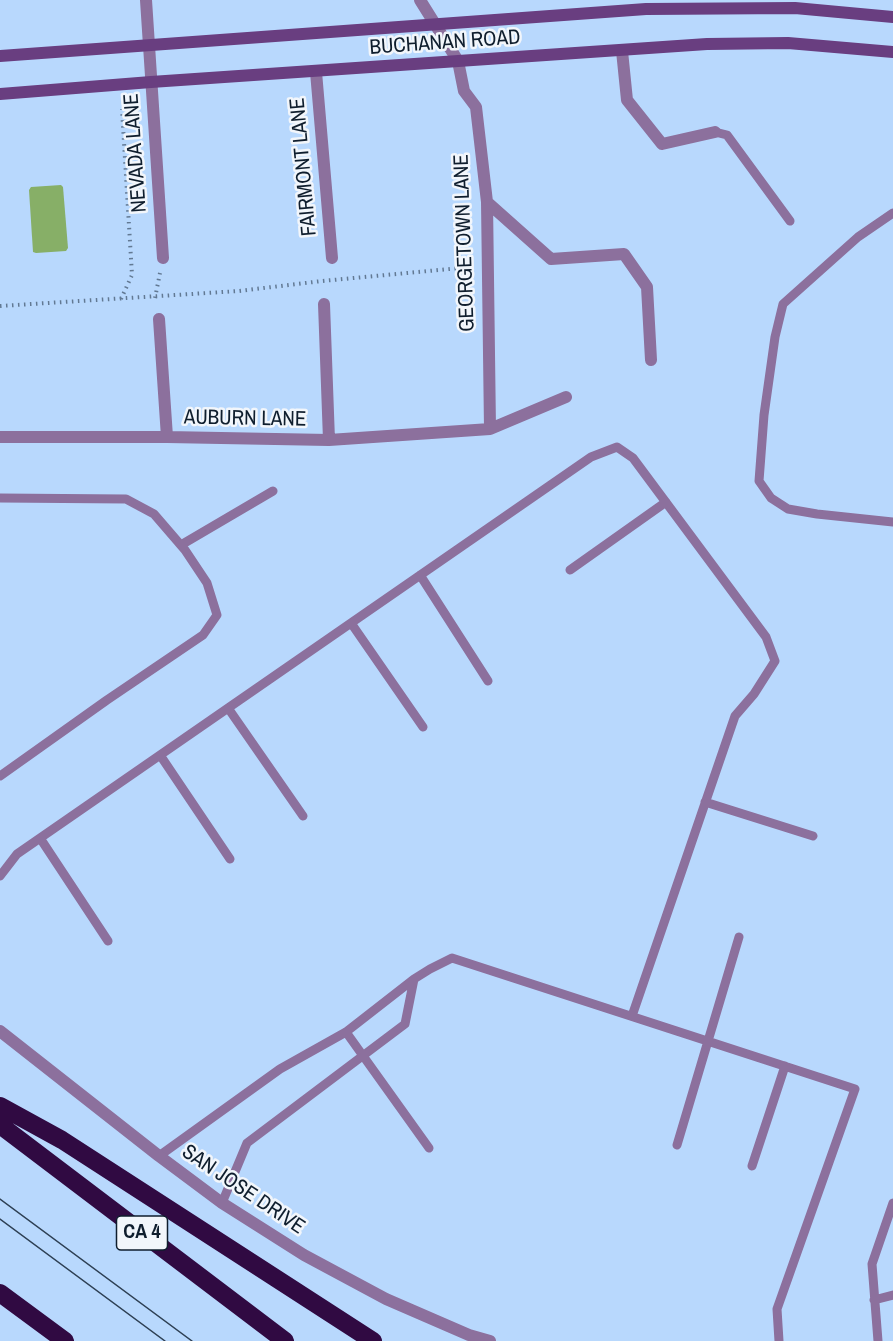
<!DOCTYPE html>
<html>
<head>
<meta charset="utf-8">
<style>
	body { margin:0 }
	canvas { display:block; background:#b8d8fd }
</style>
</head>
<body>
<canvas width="893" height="1341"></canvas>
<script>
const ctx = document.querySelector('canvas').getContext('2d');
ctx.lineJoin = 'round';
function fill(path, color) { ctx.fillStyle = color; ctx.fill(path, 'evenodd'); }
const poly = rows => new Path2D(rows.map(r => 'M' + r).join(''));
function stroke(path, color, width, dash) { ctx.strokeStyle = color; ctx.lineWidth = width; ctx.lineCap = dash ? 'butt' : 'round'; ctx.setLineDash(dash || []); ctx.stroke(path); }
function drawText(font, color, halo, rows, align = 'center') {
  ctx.font = font + ' "Archivo Narrow",sans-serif'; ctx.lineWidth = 5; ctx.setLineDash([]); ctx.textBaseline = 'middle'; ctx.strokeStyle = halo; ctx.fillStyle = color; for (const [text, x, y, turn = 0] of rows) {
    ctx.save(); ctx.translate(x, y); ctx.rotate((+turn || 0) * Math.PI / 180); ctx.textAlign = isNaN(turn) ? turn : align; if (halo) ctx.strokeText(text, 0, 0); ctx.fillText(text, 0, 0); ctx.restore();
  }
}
fill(poly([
	[61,185,63,187,68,248,66,251,36,253,33,252,29,190,31,187]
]), '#87af67');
stroke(poly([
	[155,298,160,273],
	[121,299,132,275,122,109],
	[0,306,239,291,322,281,471,267]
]), '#627993', 4, [1.5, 4.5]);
stroke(poly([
	[715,132,727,135,790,221],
	[893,213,858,237,783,304,775,337,764,415,759,481,771,498,788,509,817,514,893,522],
	[0,498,126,499,154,514,185,550,207,583,217,615,203,635,107,700,0,776],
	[181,545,273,491],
	[570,570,666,502],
	[420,575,488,681],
	[351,623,423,727],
	[228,708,303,816],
	[160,755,230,859],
	[705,802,813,836],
	[40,838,108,941],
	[0,876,17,854,591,457,617,447,633,458,766,637,775,661,754,694,735,716,632,1016],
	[346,1032,429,1148],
	[677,1145,739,937],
	[159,1156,280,1069,346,1032,414,979,430,969,452,958,855,1089,777,1309,779,1341],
	[752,1166,785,1066],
	[222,1203,247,1143,405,1024,414,979],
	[874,1300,893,1295],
	[878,1341,872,1264,893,1203]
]), '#8c709d', 9);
stroke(poly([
	[146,0,163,258],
	[420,0,458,61,464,91,476,107,487,202,490,429],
	[622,51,627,100,662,144,715,132],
	[316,72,332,258],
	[487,202,551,259,624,254,647,287,651,360],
	[324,304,329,440],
	[159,319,167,437],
	[0,437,167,437,329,440,490,429,566,397],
	[0,1031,159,1156,222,1203,304,1255,386,1299,469,1335,490,1341]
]), '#8c709d', 12);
stroke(poly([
	[0,56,646,9,795,8,893,17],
	[0,94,151,82,707,44,788,43,893,52]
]), '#693e80', 12);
stroke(poly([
	[0,1106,62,1140,373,1341],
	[0,1125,285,1341],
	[0,1293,65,1341]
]), '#300a42', 18);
stroke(poly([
	[0,1199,192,1341],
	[0,1219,165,1341]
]), '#2e4054', 1.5);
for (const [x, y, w] of [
	[142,1233,51]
]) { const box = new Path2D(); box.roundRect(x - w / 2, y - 17, w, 34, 4.5); ctx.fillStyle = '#f2f6fb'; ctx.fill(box); stroke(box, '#0f1e2e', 1.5); }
drawText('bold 20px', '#0f1e2e', null, [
	["CA 4",142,1233]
]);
drawText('21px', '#0f1e2e', '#f2f6fb', [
	["BUCHANAN ROAD",445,43,-4],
	["NEVADA LANE",136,153,-94],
	["FAIRMONT LANE",304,167,-95],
	["GEORGETOWN LANE",465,243,-92],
	["AUBURN LANE",245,419,1],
	["SAN JOSE DRIVE",243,1190,34]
]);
</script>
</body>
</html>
